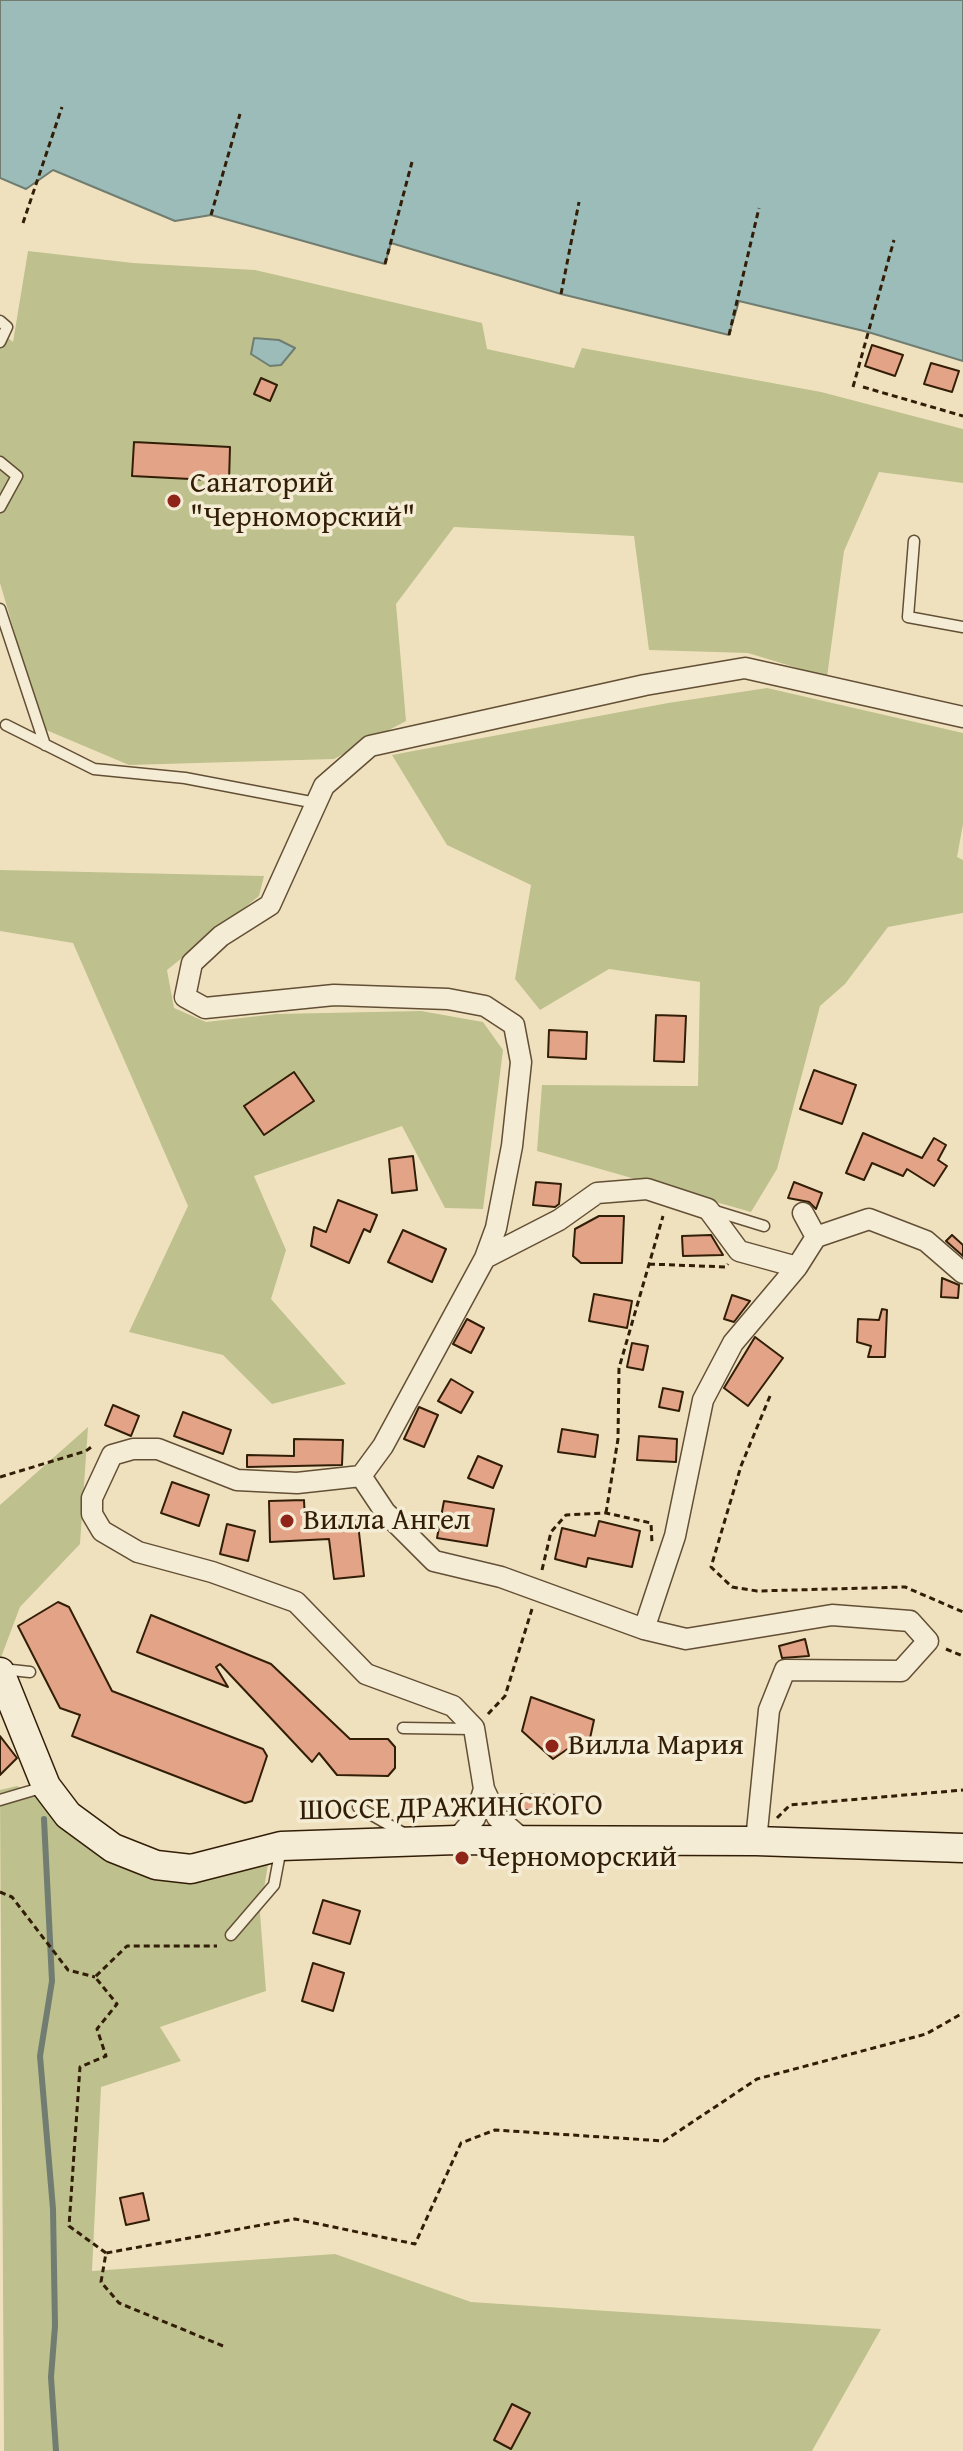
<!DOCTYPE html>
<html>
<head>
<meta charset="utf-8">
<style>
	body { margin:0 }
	canvas { display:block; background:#f0e1be }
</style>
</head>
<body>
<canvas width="963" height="2451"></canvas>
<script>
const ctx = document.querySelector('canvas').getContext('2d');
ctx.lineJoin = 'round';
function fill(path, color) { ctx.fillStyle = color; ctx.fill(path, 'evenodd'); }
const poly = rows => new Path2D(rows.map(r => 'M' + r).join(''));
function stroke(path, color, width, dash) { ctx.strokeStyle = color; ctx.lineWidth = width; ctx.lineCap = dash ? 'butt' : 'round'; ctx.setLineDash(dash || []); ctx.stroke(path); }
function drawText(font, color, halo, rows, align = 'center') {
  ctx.font = font + ' "Gentium Book Plus",serif'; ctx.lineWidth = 7; ctx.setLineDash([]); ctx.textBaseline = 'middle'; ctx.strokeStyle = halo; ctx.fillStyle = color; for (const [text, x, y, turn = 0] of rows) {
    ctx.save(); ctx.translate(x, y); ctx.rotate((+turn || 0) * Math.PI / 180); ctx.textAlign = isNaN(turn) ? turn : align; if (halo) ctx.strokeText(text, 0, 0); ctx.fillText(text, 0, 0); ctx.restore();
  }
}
fill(poly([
	[28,251,133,263,255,270,482,323,487,349,574,368,582,348,821,392,963,429,963,483,879,472,844,551,827,677,748,653,649,650,634,536,454,527,396,604,406,721,334,759,129,765,32,724,15,634,0,583,0,331,13,342],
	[767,688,963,733,963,824,957,857,963,860,963,913,888,927,845,984,820,1006,777,1169,751,1212,537,1151,542,1085,698,1086,700,982,609,969,540,1010,515,979,531,885,447,845,392,755,668,703],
	[0,870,264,876,259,896,167,970,174,1008,206,1022,276,1014,421,1011,483,1022,503,1050,483,1209,445,1208,402,1126,254,1176,286,1250,271,1299,346,1384,272,1404,223,1355,129,1332,188,1206,73,943,0,931],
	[88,1427,80,1544,20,1607,0,1660,0,1505],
	[17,1786,156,1853,268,1864,260,1913,266,1991,160,2027,181,2061,101,2087,92,2271,335,2254,471,2302,881,2329,812,2451,4,2451,0,1790]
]), '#bec18e');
const water = poly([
	[0,0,963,0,963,361,868,332,739,301,729,335,561,294,391,243,385,264,211,215,175,221,53,170,26,189,0,178,0,0],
	[254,338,279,340,295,348,281,365,270,366,251,354,254,338]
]);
fill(water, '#9bbcb8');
stroke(water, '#717d71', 2);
stroke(poly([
	[44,1819,52,1981,40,2056,53,2209,55,2326,51,2377,56,2451]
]), '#717d71', 6);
const building = poly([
	[872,345,903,355,895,376,865,366,872,345],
	[931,363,959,371,952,392,924,384,931,363],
	[261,378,277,385,270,401,254,394,261,378],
	[134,442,230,447,229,481,132,476,134,442],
	[656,1015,686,1016,684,1062,654,1061,656,1015],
	[549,1030,587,1032,586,1059,548,1057,549,1030],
	[814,1070,856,1085,842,1124,800,1109,814,1070],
	[294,1072,314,1101,264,1135,244,1106,294,1072],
	[863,1133,922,1158,934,1138,946,1145,938,1160,947,1166,934,1186,907,1169,903,1176,872,1163,864,1180,846,1173,863,1133],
	[413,1156,417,1190,392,1193,389,1159,413,1156],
	[536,1182,561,1184,559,1204,555,1207,533,1205,536,1182],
	[794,1182,822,1193,816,1209,809,1202,788,1198,794,1182],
	[338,1200,377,1215,370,1232,364,1229,349,1263,311,1246,314,1227,326,1232,338,1200],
	[599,1216,624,1216,622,1263,581,1263,573,1256,575,1229,599,1216],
	[403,1230,446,1249,432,1282,388,1262,403,1230],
	[711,1235,723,1255,683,1256,682,1236,711,1235],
	[952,1235,963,1245,963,1256,946,1241,952,1235],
	[942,1278,959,1285,958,1298,941,1297,942,1278],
	[594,1294,632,1301,627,1328,589,1321,594,1294],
	[732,1295,750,1301,734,1322,724,1319,732,1295],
	[882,1309,887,1310,885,1357,868,1357,871,1346,857,1342,858,1319,879,1320,882,1309],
	[467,1319,484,1328,471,1353,453,1344,467,1319],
	[755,1337,783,1358,748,1406,724,1388,755,1337],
	[632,1343,648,1346,643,1370,627,1367,632,1343],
	[451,1379,473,1392,461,1413,438,1401,451,1379],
	[663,1388,683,1392,679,1411,659,1407,663,1388],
	[113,1405,139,1416,131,1436,105,1425,113,1405],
	[419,1407,438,1415,424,1447,404,1439,419,1407],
	[183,1412,231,1430,223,1454,174,1436,183,1412],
	[562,1429,598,1435,595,1457,558,1452,562,1429],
	[639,1436,677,1439,676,1462,637,1460,639,1436],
	[294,1439,343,1440,342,1465,247,1467,247,1455,294,1456,294,1439],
	[478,1456,502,1466,493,1488,468,1478,478,1456],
	[172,1482,209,1495,199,1526,161,1513,172,1482],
	[304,1500,305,1521,357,1515,364,1576,334,1579,329,1539,270,1542,269,1501,304,1500],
	[444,1501,494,1509,487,1546,437,1538,444,1501],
	[599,1521,640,1531,632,1567,588,1558,586,1567,555,1559,562,1528,595,1536,599,1521],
	[227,1524,255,1531,248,1561,220,1554,227,1524],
	[58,1602,69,1607,112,1691,263,1749,267,1756,252,1801,245,1803,72,1736,80,1715,60,1708,18,1626,58,1602],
	[151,1615,271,1664,350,1739,388,1739,395,1747,395,1768,388,1776,337,1775,319,1753,312,1762,220,1664,216,1667,228,1687,137,1652,151,1615],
	[805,1639,809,1656,782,1658,779,1646,805,1639],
	[531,1697,594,1720,587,1752,572,1746,553,1759,522,1731,531,1697],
	[0,1736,17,1758,0,1775,0,1736],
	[521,1794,557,1795,556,1811,521,1810,521,1794],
	[323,1900,360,1911,350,1944,313,1933,323,1900],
	[313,1963,344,1973,333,2011,302,2001,313,1963],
	[143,2193,149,2220,126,2225,120,2198,143,2193],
	[512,2404,530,2413,511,2449,494,2440,512,2404]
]);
fill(building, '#e2a387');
stroke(building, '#321e07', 2);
const lane = poly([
	[0,321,7,327,0,342],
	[0,462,17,476,0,507],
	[914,541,908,617,963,627],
	[0,609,45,745],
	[6,725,94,769,185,778,316,803],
	[712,1210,764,1226],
	[2,1669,30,1672],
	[403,1728,472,1729],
	[0,1800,44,1787],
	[358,1807,405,1834],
	[231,1935,274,1885,281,1848]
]);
const street = poly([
	[816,1237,869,1219,926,1241,963,1273],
	[485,1258,559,1220,597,1193,647,1189,708,1209,739,1251,797,1267,816,1237,803,1213],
	[361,1476,385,1512,434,1561,501,1577,644,1629,686,1639,832,1615,910,1621,928,1641,901,1671,785,1670,769,1710,756,1841],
	[644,1629,675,1536,703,1400,733,1343,797,1267],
	[522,1839,497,1817,484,1789,474,1728,453,1706,366,1674,296,1602,212,1572,138,1552,102,1531,92,1514,92,1498,112,1455,133,1449,158,1449,237,1480,297,1483,361,1476,383,1446,485,1258,496,1228,512,1146,521,1062,514,1025,485,1006,448,999,334,995,205,1008,185,997,192,963,221,936,270,905,324,786,370,746,645,685,745,668,963,717],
	[456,1840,475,1818,484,1789]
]);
const secondary = poly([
	[0,1672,46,1786,68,1815,113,1848,156,1865,191,1869,281,1846,456,1840,756,1841,963,1848]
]);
stroke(lane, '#624f35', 13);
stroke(street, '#624f35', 23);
stroke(secondary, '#321e07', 31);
stroke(poly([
	[211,215,240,114],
	[23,223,62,107],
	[385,264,412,162],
	[561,294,579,202],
	[729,335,759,208],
	[853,387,894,240],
	[863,387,963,416],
	[649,1264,726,1267,728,1264],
	[770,1396,741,1466,711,1567,732,1587,757,1591,905,1587,963,1612],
	[0,1477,86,1451,94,1445],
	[606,1513,618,1439,619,1368,663,1216],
	[542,1570,551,1532,566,1515,606,1513,651,1523,652,1543],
	[946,1649,963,1656],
	[488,1714,505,1696,532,1609],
	[777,1818,790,1805,963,1790],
	[0,1892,12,1897,68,1970,95,1977],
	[106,2253,69,2226,80,2067,106,2056,97,2029,117,2004,95,1977,127,1946,217,1946],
	[223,2346,119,2303,101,2282,106,2253,295,2219,415,2244,461,2143,495,2130,664,2141,757,2079,926,2034,963,2013]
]), '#321e07', 3, [6, 4]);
stroke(lane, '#f5ecd5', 10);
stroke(street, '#f5ecd5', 20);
stroke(secondary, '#f5ecd5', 28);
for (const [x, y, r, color] of [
	[174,501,8,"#8f2418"],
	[287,1521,8,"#8f2418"],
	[552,1746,8,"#8f2418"],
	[462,1858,8,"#8f2418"]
]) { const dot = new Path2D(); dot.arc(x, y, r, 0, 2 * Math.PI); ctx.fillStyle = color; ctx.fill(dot); stroke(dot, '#f5ecd5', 3); }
drawText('30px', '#321e07', '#f5ecd5', [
	["Санаторий",190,484],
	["\"Черноморский\"",190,518],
	["Вилла Ангел",303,1521],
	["Вилла Мария",568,1746],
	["Черноморский",478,1858]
], 'left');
drawText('30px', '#321e07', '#f5ecd5', [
	["ШОССЕ ДРАЖИНСКОГО",451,1809,-1]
]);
</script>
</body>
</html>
